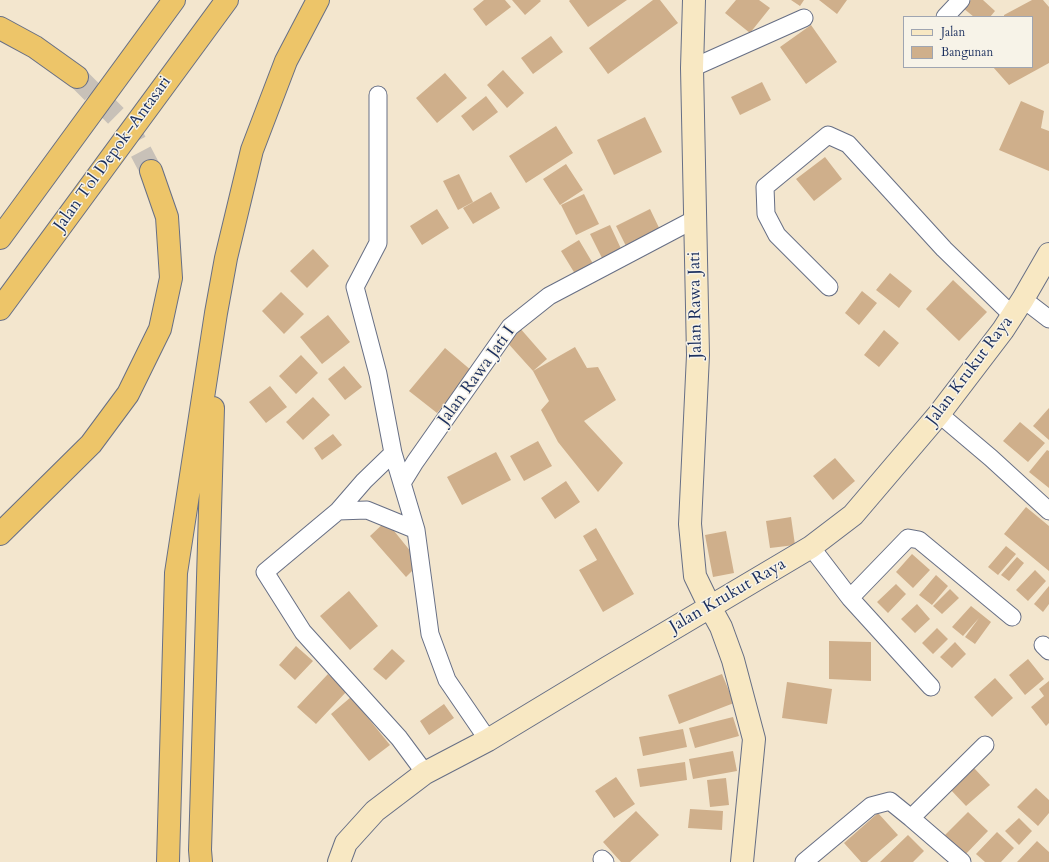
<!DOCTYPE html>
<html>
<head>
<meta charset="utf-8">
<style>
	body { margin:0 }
	#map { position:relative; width:1049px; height:862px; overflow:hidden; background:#f3e6ce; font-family:Cardo,serif }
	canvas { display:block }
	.legend { position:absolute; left:903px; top:16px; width:130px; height:52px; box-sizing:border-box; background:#f7f3e8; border:1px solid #9fa5b1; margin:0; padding:5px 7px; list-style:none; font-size:12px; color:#1b2f5e }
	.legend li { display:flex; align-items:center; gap:8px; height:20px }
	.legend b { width:20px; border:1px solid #9fa5b1 }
</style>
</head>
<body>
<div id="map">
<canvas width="1049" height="862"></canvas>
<ul class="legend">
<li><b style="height:5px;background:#f8e8c3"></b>Jalan</li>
<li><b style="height:11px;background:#cfaf8b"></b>Bangunan</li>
</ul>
</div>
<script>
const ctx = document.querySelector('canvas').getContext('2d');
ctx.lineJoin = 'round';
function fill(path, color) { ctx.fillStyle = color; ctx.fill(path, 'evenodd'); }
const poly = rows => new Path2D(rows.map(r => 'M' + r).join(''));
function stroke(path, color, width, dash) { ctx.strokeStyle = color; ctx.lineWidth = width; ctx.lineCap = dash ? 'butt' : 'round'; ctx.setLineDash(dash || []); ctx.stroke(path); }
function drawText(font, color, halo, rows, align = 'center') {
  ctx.font = font + ' Cardo,serif'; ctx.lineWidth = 3; ctx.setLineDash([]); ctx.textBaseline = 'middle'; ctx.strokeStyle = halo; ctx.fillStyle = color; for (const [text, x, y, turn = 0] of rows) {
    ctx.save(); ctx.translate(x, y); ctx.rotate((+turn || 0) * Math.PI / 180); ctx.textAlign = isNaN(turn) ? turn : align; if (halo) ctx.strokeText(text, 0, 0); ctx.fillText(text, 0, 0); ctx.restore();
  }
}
fill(poly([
	[484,0,505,0,511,7,486,26,473,9],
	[512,0,540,0,541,1,525,15],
	[570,0,627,0,588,27,569,1],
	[653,0,660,0,678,23,608,74,589,48],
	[736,0,759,0,770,8,750,33,725,13],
	[791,0,804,0,800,6],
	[819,0,847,0,837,14],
	[971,0,983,0,995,11,990,17,974,17,963,8],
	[1032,0,1043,0,1049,7,1049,63,1009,85,993,67,1032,67,1032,17,1004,17,1004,15],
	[811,25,837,62,806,84,780,47],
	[551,36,563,52,533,74,521,58],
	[503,70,524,93,507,108,487,85],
	[445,73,467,98,437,123,416,98],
	[762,82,771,100,740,115,731,97],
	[486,96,498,112,473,131,461,116],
	[1021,101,1044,111,1041,128,1049,131,1049,171,999,150],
	[645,117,662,152,614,175,597,140],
	[556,126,573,153,526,183,509,156],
	[825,157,842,179,814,201,796,179],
	[566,164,583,190,560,205,543,179],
	[459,174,473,202,458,210,443,181],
	[491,192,500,208,473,224,463,208],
	[584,194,599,224,576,235,561,205],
	[437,209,449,228,422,245,410,226],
	[650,209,662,234,628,250,616,226],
	[610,225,623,253,604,262,590,234],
	[579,240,595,267,577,277,561,251],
	[313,249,329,266,307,288,290,271],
	[890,273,912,291,899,308,876,290],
	[953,280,987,312,959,341,926,309],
	[862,291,877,303,859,325,845,313],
	[281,292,304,314,284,334,262,311],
	[328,315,350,342,322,364,300,337],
	[519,327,547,359,533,371,505,340],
	[884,330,899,343,879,367,864,355],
	[575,347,587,368,598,367,616,400,584,421,623,463,598,492,558,442,541,410,549,401,533,371],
	[445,348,472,371,437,413,409,391],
	[301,355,318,373,296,394,279,376],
	[344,366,362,387,345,400,328,379],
	[270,386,287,407,266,423,249,402],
	[313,397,330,415,303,440,286,422],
	[1049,408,1049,440,1033,426],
	[1020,422,1045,443,1028,462,1003,441],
	[333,434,342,445,322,460,314,448],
	[538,441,552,466,524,481,510,456],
	[1047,450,1049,451,1049,488,1029,472],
	[496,452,511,480,462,505,447,477],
	[835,458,855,481,833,500,813,476],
	[566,481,580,502,555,519,541,498],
	[1026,507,1049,526,1049,571,1004,534],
	[791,517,795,545,770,548,766,521],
	[386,521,420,563,406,577,370,536],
	[596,528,634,594,603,612,579,570,597,560,583,536],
	[726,531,734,573,713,577,705,535],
	[1006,546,1016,554,998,575,988,567],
	[912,554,930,570,913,588,896,572],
	[1017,557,1024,563,1009,581,1001,575],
	[1035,570,1046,581,1028,601,1016,590],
	[936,575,948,586,932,605,919,595],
	[896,584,906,594,888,613,877,602],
	[1049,586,1049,604,1043,612,1034,604],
	[950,589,959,598,942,614,933,606],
	[349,591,378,626,350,650,320,616],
	[917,604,930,619,915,633,901,619],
	[971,606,991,622,975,644,965,637,979,618,963,636,952,627],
	[937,628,948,639,933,654,922,643],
	[829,641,871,642,871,681,829,679],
	[955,642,966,654,952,668,940,657],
	[296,646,313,661,295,680,279,665],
	[392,649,405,661,386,680,373,669],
	[1028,659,1044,679,1025,695,1009,675],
	[328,674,347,691,316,724,297,707],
	[722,674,734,703,679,724,668,695],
	[995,678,1013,698,992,717,974,697],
	[1049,681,1049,723,1046,726,1031,707,1044,696,1039,689],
	[787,682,832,689,827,724,782,718],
	[351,697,390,745,369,761,331,714],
	[444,704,454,718,429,735,420,721],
	[733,717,739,736,695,748,689,728],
	[683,729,687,747,643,756,639,737],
	[733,751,737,771,693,779,689,759],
	[685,762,687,780,640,787,637,769],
	[974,768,990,785,966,806,950,789],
	[616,777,635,804,614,818,595,791],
	[726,778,729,805,710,807,707,780],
	[1036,788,1049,800,1049,813,1038,826,1017,807],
	[690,809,723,811,722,830,688,828],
	[636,811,659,835,630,862,621,862,603,842],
	[968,812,988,831,962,858,942,838],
	[878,813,898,835,867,862,861,862,844,843],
	[1019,818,1032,831,1019,845,1005,831],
	[997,832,1014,848,1001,862,985,862,976,854],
	[908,835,924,851,913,862,880,862],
	[1037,841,1049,852,1049,862,1017,862]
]), '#cfaf8b');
stroke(poly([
	[77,77,129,129,151,171]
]), '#c8c1b8', 22, [22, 11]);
const street = poly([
	[945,17,961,0],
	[692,68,804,18],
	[378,95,378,243,355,287,378,374,393,453,416,530,430,634,447,680,488,740],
	[829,287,777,235,766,214,765,187,828,135,848,144,944,249,1012,315],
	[1023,299,1049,319],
	[939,414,991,458,1049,511],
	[402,483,415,462,510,327,549,296,695,219],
	[338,511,364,481,393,453],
	[416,530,367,510,338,511,265,572,303,632,399,738,425,773],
	[811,547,850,598,931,687],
	[850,598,908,538,919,540,1012,617],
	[1043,645,1049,651],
	[911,818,985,745],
	[602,859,605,862],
	[804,862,871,806,890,801,911,818,962,862]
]);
const secondary = poly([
	[694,0,692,68,698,355,690,524,695,576,710,607,721,627,733,660,754,739,742,862],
	[339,862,346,843,375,811,425,773,488,740,607,668,811,547,853,515,939,414,1003,330,1023,299,1049,254]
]);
const highway = poly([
	[0,28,35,47,77,77],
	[0,238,174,0],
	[0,309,227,0],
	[0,534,91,444,128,394,160,329,171,278,167,217,151,171],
	[168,862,176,573,216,313,226,258,252,150,286,61,318,0],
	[201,862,200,850,213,408]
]);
stroke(street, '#676f85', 19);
stroke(secondary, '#676f85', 24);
stroke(highway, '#676f85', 24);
stroke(street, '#fff', 17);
stroke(secondary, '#f8e8c3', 22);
stroke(highway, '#edc569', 22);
drawText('17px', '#1b2f5e', '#f7f3e8', [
	["Jalan Tol Depok–Antasari",113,154,-54],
	["Jalan Rawa Jati",696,305,-91],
	["Jalan Krukut Raya",970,371,-53],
	["Jalan Rawa Jati I",477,376,-54],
	["Jalan Krukut Raya",728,596,-30]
]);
</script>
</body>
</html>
